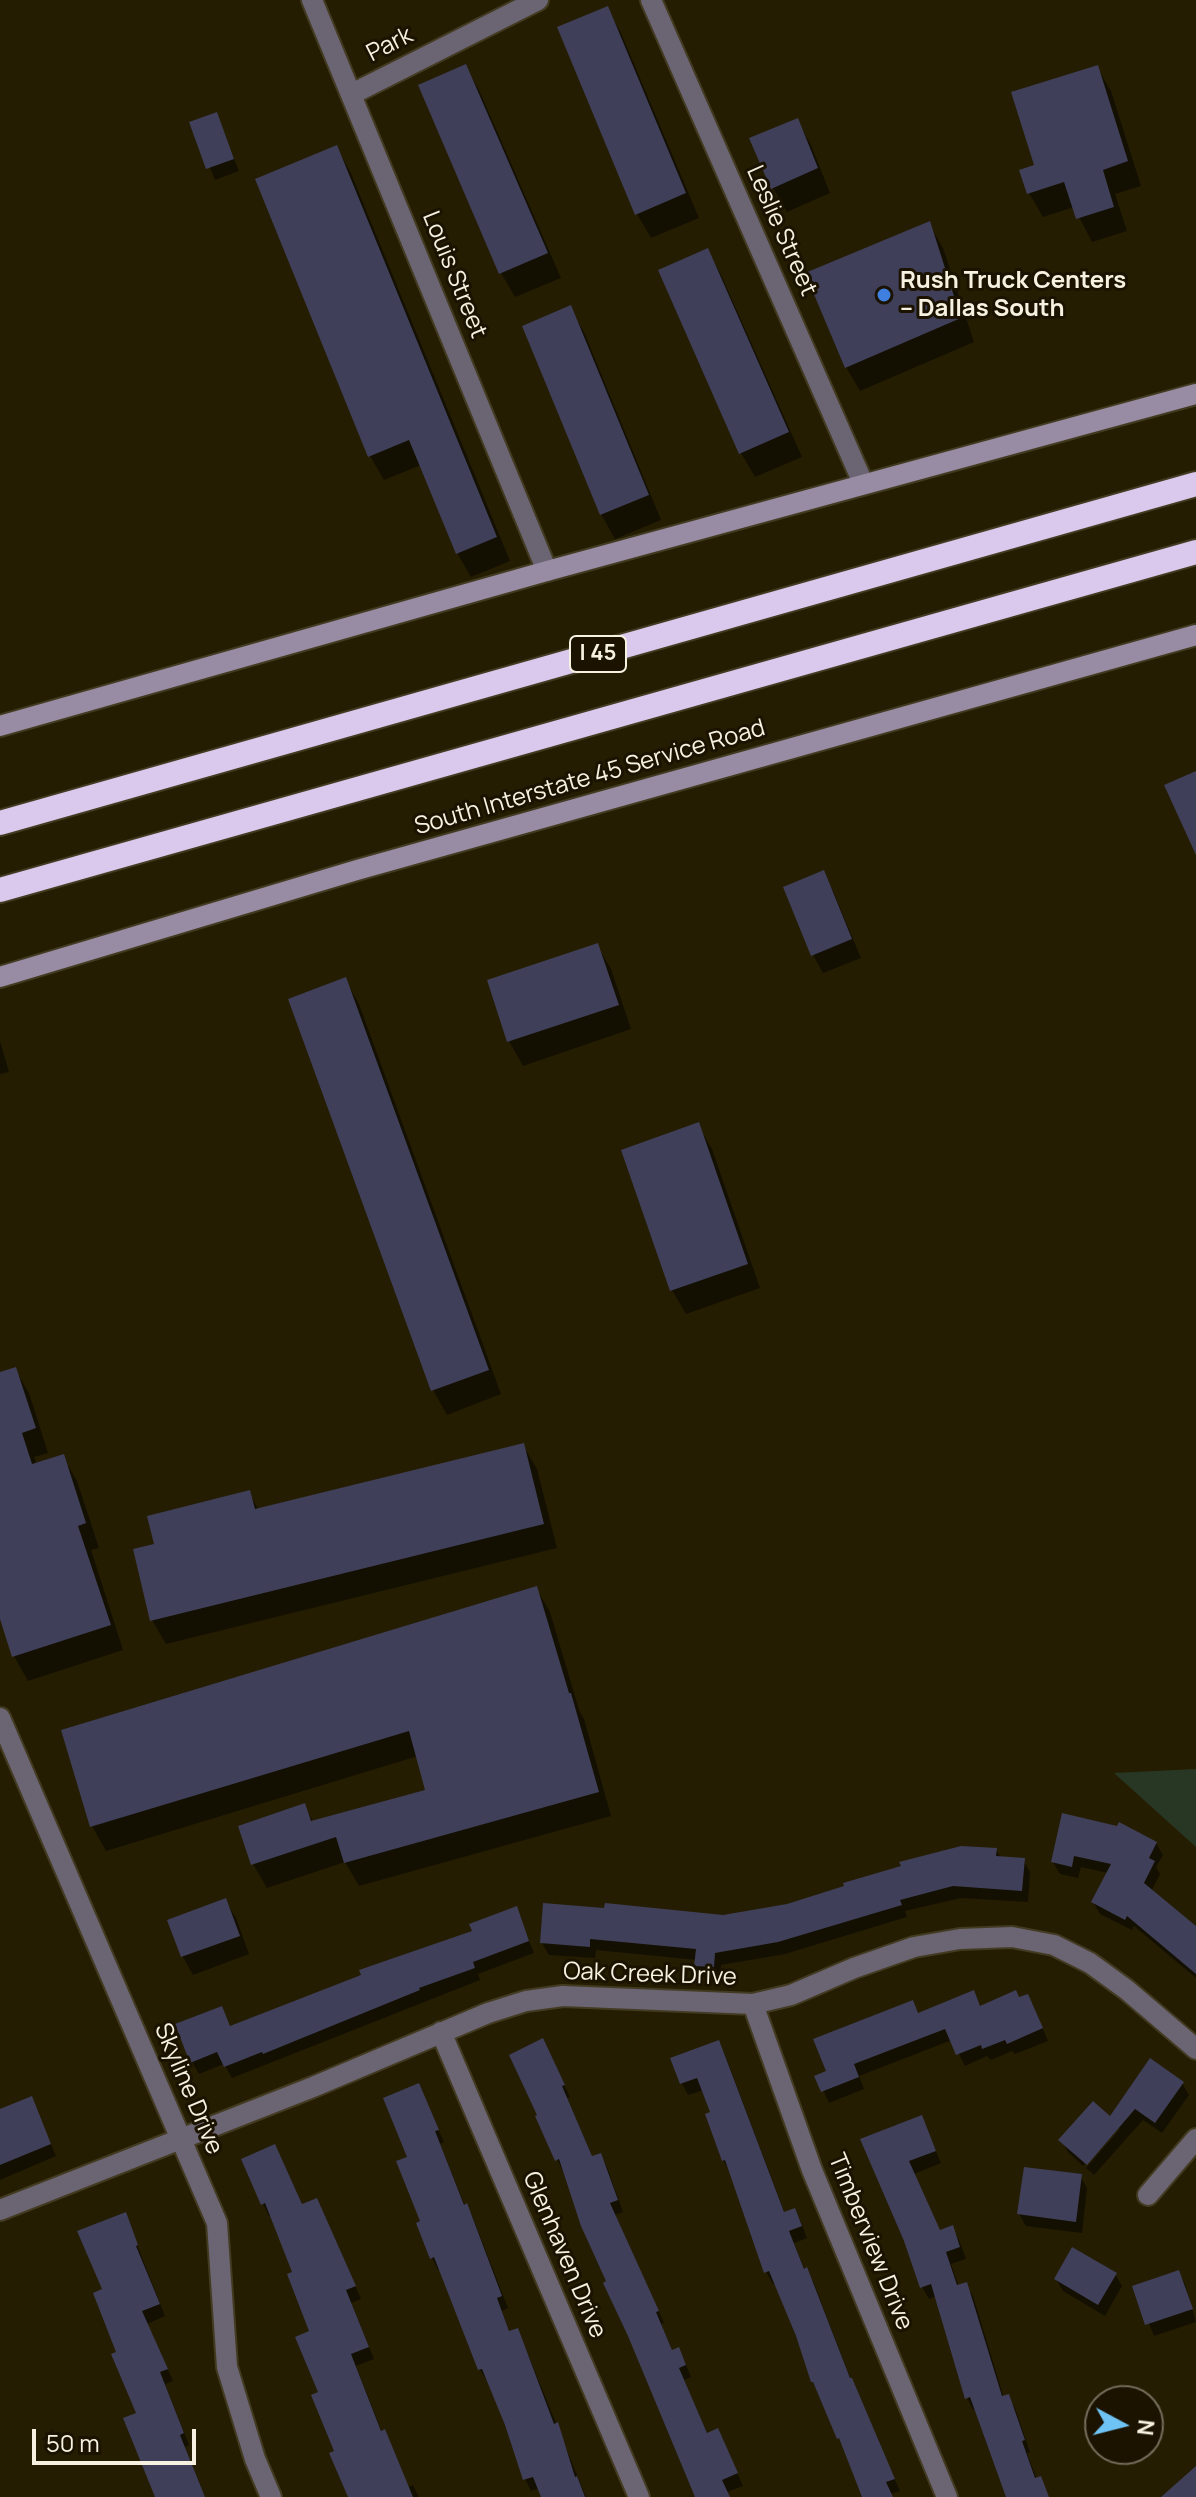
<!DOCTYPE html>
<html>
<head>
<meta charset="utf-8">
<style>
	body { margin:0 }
	#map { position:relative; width:1196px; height:2497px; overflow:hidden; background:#251d02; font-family:Manrope,sans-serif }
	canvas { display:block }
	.north { position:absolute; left:1084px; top:2385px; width:80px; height:80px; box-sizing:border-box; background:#1b1300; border:2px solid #736c5a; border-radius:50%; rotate:97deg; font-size:22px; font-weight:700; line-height:32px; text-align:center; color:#f6f1e1 }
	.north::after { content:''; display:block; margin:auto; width:28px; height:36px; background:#6fc2f4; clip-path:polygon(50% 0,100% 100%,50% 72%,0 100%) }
	.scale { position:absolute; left:32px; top:2429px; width:164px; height:36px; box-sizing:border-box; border:4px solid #f6f1e1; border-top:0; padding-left:10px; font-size:24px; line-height:28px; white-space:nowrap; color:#f6f1e1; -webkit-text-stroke:6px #1b1300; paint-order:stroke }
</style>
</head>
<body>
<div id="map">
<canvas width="1196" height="2497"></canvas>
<div class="north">N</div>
<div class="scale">50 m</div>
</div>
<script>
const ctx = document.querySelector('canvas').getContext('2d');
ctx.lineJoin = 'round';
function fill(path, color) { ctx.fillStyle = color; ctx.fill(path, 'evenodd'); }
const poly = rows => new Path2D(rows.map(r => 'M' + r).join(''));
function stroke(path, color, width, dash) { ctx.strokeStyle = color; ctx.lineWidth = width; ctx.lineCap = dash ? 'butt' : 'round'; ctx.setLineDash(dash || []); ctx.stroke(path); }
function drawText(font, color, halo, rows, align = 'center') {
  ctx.font = font + ' Manrope,sans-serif'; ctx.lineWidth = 6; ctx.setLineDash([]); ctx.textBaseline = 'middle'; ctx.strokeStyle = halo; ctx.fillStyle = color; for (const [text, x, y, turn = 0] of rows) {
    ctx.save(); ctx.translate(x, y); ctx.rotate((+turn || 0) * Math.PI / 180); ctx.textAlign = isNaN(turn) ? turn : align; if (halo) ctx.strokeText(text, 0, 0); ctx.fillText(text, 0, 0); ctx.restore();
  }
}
fill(poly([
	[1196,1769,1196,1847,1114,1773]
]), '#283724');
fill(poly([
	[607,9,621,33,699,218,651,238,637,214,560,28],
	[465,66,479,90,561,278,515,297,501,273,420,86],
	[1097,67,1111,91,1141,186,1115,194,1127,231,1092,242,1074,207,1043,217,1029,193,1036,166],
	[216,115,239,171,215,180,192,123],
	[797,120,811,145,830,193,787,212,773,188],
	[336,147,350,171,510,561,471,577,457,553,421,465,384,480,370,456],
	[929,224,943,248,974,342,860,391,846,367],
	[707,250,721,275,802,457,755,477,741,453],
	[570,308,584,332,661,520,615,539,601,514],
	[823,873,833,891,861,958,823,973,813,955],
	[597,945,611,969,631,1029,523,1066,509,1041,489,981],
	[345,979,359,1004,501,1394,447,1415,433,1390,290,1000],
	[0,1041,9,1072,0,1074],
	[698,1125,712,1149,760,1288,686,1314,672,1290],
	[15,1369,29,1393,48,1453,34,1457,37,1465,63,1457,77,1481,99,1548,91,1550,123,1650,28,1681,14,1656,0,1612,0,1374],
	[523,1445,537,1469,557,1548,166,1644,152,1620,156,1546,249,1493,259,1510],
	[536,1588,550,1612,579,1710,584,1719,611,1816,359,1886,345,1862,267,1888,253,1864,304,1806,314,1823,428,1791,418,1756,106,1851,92,1826],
	[1064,1816,1156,1843,1163,1855,1156,1867,1160,1874,1151,1892,1196,1928,1196,1978,1134,1926,1132,1930,1100,1914,1093,1902,1108,1873,1081,1867,1078,1878,1060,1874,1053,1862],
	[996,1850,1001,1858,1023,1860,1030,1872,1028,1902,961,1898,905,1911,907,1917,785,1954,721,1965,720,1979,703,1977,696,1965,697,1960,596,1950,595,1958,549,1955,542,1943,788,1906],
	[225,1900,236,1918,249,1954,193,1975,183,1957,170,1921],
	[516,1909,534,1953,478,1974,480,1980,232,2078,224,2064,199,2074,192,2062,221,2008,231,2028,474,1932],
	[973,1992,981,2008,1019,1999,1034,2008,1048,2041,1015,2054,1012,2051,991,2060,987,2056,965,2066,952,2040,859,2076,864,2089,829,2103,817,2077,919,2015],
	[719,2043,725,2055,785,2214,794,2211,801,2222,807,2238,794,2243,805,2270,813,2281,851,2380,900,2491,891,2494,893,2497,864,2497,846,2450,813,2382,776,2283,773,2284,766,2272,730,2172,723,2160,713,2113,704,2090,688,2095,682,2084,673,2059],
	[549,2053,570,2097,567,2098,593,2158,600,2156,607,2167,623,2212,615,2215,664,2323,661,2324,673,2352,678,2350,685,2362,691,2377,684,2380,708,2435,718,2430,743,2486,727,2492,729,2497,696,2497,563,2172,538,2117],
	[1182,2083,1189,2095,1162,2133,1143,2120,1094,2175,1086,2168,1120,2129,1117,2127,1083,2166,1068,2152,1061,2140,1110,2119],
	[419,2086,444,2142,440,2144,465,2206,473,2218,508,2308,502,2311,510,2333,517,2330,523,2342,586,2497,543,2497,540,2488,531,2491,525,2479,489,2380,487,2381,480,2370,441,2269,438,2270,432,2258,419,2224,423,2222,409,2158],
	[31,2098,56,2156,0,2180,0,2111],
	[922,2118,941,2163,914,2174,940,2232,952,2228,959,2240,966,2259,951,2264,959,2287,966,2285,973,2296,1004,2398,1008,2397,1015,2408,1030,2452,1027,2453,1037,2480,1040,2479,1049,2497,1008,2497,976,2409,973,2410,967,2398,936,2296,929,2299,922,2287,905,2240,863,2141],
	[281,2158,303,2206,323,2212,361,2299,351,2303,374,2359,356,2366,382,2432,409,2487,413,2485,419,2497,352,2497,320,2393,311,2333,295,2273,271,2215,269,2216,263,2204],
	[1080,2176,1087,2188,1082,2233,1026,2226,1019,2214],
	[125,2214,165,2316,147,2324,173,2381,165,2384,189,2445,185,2447,205,2497,156,2497,139,2414,118,2353,105,2290],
	[1179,2273,1185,2284,1196,2322,1154,2336,1135,2288],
	[1115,2274,1122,2286,1105,2316,1063,2291,1056,2279]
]), '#0007');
fill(poly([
	[608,6,686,193,635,215,557,27],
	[466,64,548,253,499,274,418,85],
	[1098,65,1128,161,1103,170,1114,207,1076,219,1064,182,1027,194,1019,170,1034,165,1011,92],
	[217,112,234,159,206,169,189,122],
	[798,118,818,168,771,189,749,138],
	[337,145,497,537,456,554,409,440,368,457,255,179],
	[930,221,961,318,845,368,805,273],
	[708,248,789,432,739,454,658,270],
	[571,305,649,495,600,515,522,326],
	[1196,771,1196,855,1164,785],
	[824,870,852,939,811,956,783,887],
	[598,943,619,1005,507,1042,487,980],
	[346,977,489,1370,431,1391,288,999],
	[699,1122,748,1264,670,1291,621,1150],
	[16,1367,36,1428,22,1433,32,1464,64,1454,86,1523,78,1526,111,1625,12,1657,0,1619,0,1372],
	[524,1443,544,1524,150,1621,133,1549,154,1544,147,1516,250,1490,255,1509],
	[537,1586,569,1693,571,1693,599,1792,344,1863,336,1837,251,1865,238,1826,305,1803,311,1821,425,1790,409,1731,90,1827,61,1730],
	[1062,1813,1117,1826,1119,1822,1157,1842,1149,1858,1155,1861,1144,1883,1196,1926,1196,1974,1127,1916,1125,1920,1091,1902,1111,1864,1074,1856,1072,1867,1051,1862],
	[961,1846,997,1848,996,1856,1025,1858,1022,1891,953,1886,900,1900,902,1905,778,1942,715,1953,714,1967,694,1966,696,1949,590,1939,590,1947,540,1943,543,1903,604,1908,605,1903,723,1915,787,1904,844,1886,843,1883,901,1866,899,1862],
	[226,1898,240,1936,181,1957,167,1920],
	[517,1906,529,1941,473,1962,475,1968,419,1988,420,1990,263,2054,262,2052,224,2067,217,2052,190,2063,175,2024,222,2006,230,2026,361,1975,359,1970,472,1931,469,1924],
	[974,1990,980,2006,1016,1990,1019,1997,1028,1994,1043,2028,1007,2044,1005,2040,982,2049,981,2045,956,2055,945,2029,854,2064,859,2077,821,2092,814,2076,826,2071,813,2039,913,2000,918,2013],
	[543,2038,565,2085,562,2086,592,2156,601,2153,618,2200,610,2203,659,2311,656,2312,672,2350,679,2347,686,2365,679,2368,707,2433,718,2428,738,2473,722,2480,730,2497,695,2497,628,2336,603,2283,606,2281,581,2226,559,2159,555,2161,535,2116,537,2115,509,2055],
	[719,2040,784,2212,795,2208,802,2226,789,2231,804,2269,807,2267,850,2378,852,2378,895,2479,886,2482,893,2497,862,2497,839,2438,837,2439,813,2382,811,2382,796,2336,769,2271,764,2273,725,2160,722,2161,705,2114,710,2112,697,2078,680,2084,670,2058],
	[1150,2058,1184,2082,1155,2123,1135,2109,1087,2165,1058,2140,1093,2101,1110,2116],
	[419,2083,439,2130,435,2131,464,2205,467,2203,502,2296,497,2298,509,2331,518,2328,554,2424,558,2422,575,2477,577,2476,585,2497,541,2497,533,2477,523,2480,505,2425,482,2369,478,2370,434,2257,430,2259,416,2223,420,2221,396,2161,407,2157,383,2098],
	[32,2096,51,2144,0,2165,0,2109],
	[922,2115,936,2151,909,2161,940,2230,953,2225,960,2247,946,2252,957,2285,967,2282,1002,2396,1009,2394,1025,2440,1022,2441,1035,2478,1041,2476,1049,2497,1006,2497,970,2397,965,2399,931,2284,920,2288,904,2241,860,2139],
	[275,2144,302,2204,317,2198,356,2286,346,2290,369,2347,351,2354,381,2431,385,2429,413,2497,348,2497,329,2453,334,2451,311,2395,318,2392,295,2337,309,2331,287,2274,292,2272,265,2203,261,2205,241,2159],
	[1024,2167,1082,2174,1076,2222,1017,2214],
	[126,2212,138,2245,136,2246,160,2304,142,2311,168,2369,160,2372,184,2433,180,2435,205,2497,155,2497,123,2418,136,2413,111,2354,116,2352,93,2293,102,2289,77,2231],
	[1072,2247,1117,2273,1098,2305,1054,2279],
	[1179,2270,1193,2309,1145,2325,1132,2286],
	[1196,2466,1196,2497,1161,2497]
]), '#3f3f59');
const minor = poly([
	[312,0,547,571],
	[651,0,863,483],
	[352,94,538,0],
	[0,1718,217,2223,227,2367,255,2459,271,2497],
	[753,2004,812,2170,947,2497],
	[441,2032,639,2497],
	[1148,2195,1196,2139],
	[0,2210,313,2087,488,2013,526,2001,563,1996,753,2004,791,1995,854,1968,914,1947,960,1939,1012,1937,1054,1945,1090,1963,1127,1990,1196,2049]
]);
const secondary = poly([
	[0,726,547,571,1196,394],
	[0,977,357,870,1196,635]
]);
const motorway = poly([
	[0,823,1196,484],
	[0,890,1196,552]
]);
stroke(minor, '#423b21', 24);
stroke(secondary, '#423b21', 24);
stroke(motorway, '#423b21', 28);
stroke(minor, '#6b6473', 20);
stroke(secondary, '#988ca4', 20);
stroke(motorway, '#dac8ed', 24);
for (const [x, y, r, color] of [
	[884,295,8,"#3f7fe0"]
]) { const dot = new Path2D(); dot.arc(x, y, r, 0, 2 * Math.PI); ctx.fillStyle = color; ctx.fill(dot); stroke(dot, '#1b1300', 3); }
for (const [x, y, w] of [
	[598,654,56]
]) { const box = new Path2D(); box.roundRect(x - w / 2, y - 18, w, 36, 6); ctx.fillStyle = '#1b1300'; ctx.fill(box); stroke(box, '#f6f1e1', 2); }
drawText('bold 22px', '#f6f1e1', null, [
	["I 45",598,654]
]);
drawText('24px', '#f6f1e1', '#1b1300', [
	["Park",390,45,-27],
	["Leslie Street",781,231,66],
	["Louis Street",454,275,68],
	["South Interstate 45 Service Road",590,778,-16],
	["Oak Creek Drive",650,1975,2],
	["Skyline Drive",188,2089,67],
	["Timberview Drive",870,2242,68],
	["Glenhaven Drive",564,2255,67]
]);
drawText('bold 24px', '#f6f1e1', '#1b1300', [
	["Rush Truck Centers",900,281],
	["– Dallas South",900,309]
], 'left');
</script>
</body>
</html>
